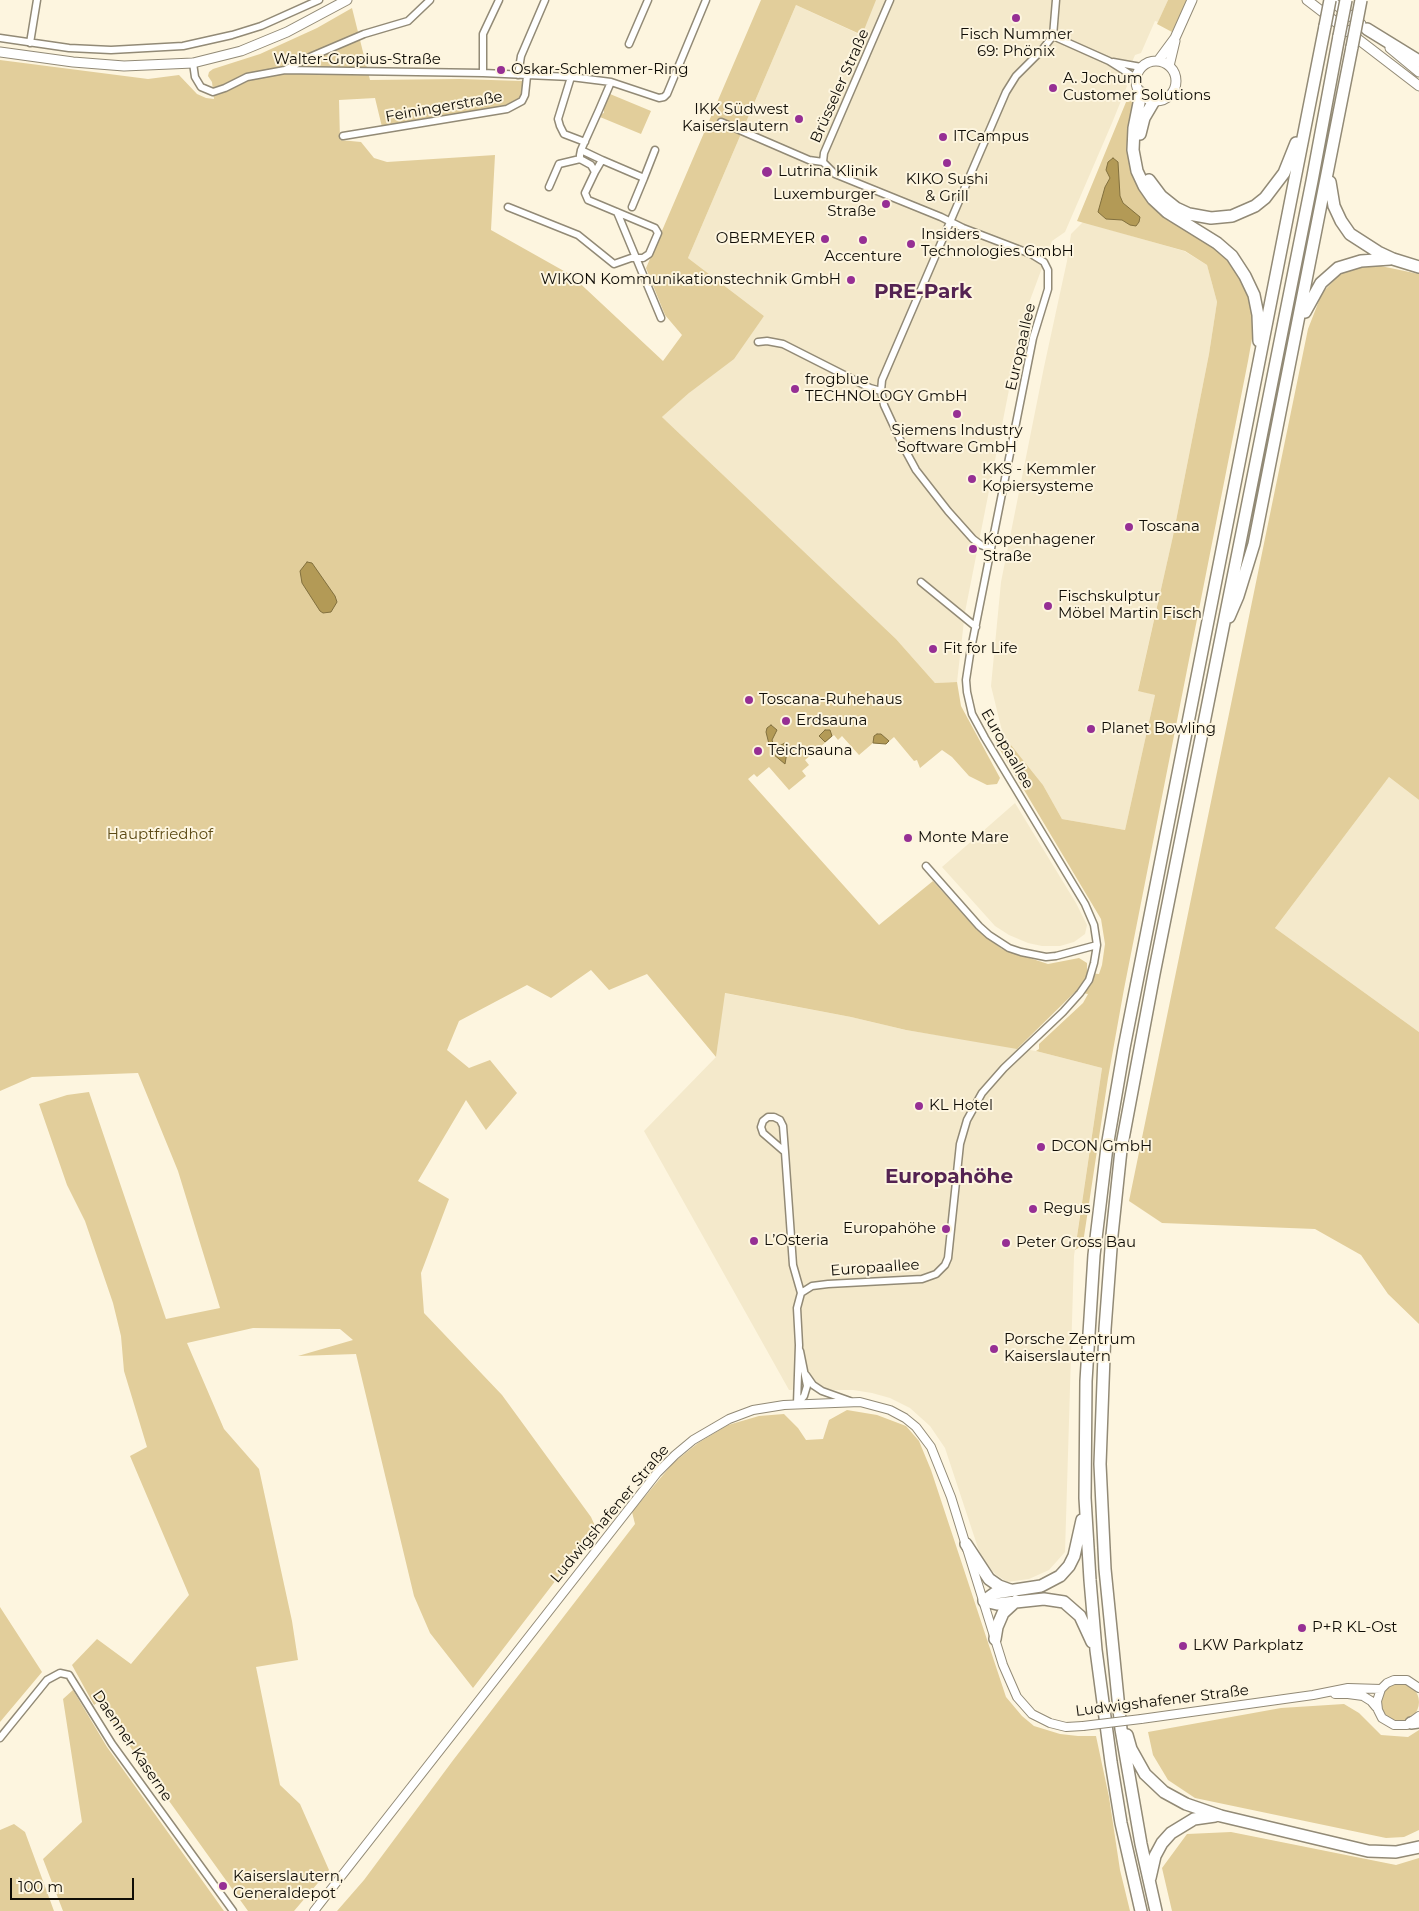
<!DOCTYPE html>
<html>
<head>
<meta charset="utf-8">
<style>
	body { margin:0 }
	#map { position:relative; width:1419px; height:1911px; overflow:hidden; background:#fdf5df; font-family:Montserrat,sans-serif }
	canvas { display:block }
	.scale { position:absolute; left:10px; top:1878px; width:124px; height:22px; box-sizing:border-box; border:2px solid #100d06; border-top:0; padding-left:6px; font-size:15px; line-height:18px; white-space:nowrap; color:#100d06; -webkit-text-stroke:4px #fdf5df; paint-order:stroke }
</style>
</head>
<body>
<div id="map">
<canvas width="1419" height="1911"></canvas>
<div class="scale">100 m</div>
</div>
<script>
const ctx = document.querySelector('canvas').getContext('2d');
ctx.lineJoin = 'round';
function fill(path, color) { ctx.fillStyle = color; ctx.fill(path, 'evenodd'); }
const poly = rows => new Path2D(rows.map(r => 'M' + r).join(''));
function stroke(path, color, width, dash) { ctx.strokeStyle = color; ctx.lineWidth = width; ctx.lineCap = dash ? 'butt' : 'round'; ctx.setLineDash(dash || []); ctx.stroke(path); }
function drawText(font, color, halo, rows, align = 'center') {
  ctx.font = font + ' Montserrat,sans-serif'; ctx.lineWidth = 4; ctx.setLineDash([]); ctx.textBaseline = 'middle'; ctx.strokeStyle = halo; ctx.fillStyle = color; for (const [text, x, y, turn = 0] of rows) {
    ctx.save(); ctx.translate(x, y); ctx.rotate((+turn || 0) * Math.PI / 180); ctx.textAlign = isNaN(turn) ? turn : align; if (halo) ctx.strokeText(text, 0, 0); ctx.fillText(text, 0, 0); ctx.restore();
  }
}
fill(poly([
	[875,0,1168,0,1158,22,1155,21,1141,53,1135,55,1124,81,1127,86,1112,123,1065,232,1052,241,1023,319,965,612,957,682,935,683,896,639,662,417,689,393,764,316,688,258,796,5,861,35],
	[1083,222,1184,251,1207,265,1217,302,1209,354,1173,536,1138,690,1155,695,1125,830,1062,819,1043,785,1003,735,991,686,1001,582,1044,367,1067,261,1071,234],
	[1389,777,1419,800,1419,1032,1275,928],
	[1015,803,1076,903,1087,925,1085,934,1074,942,1060,946,1042,946,1028,943,1009,935,995,926,942,867],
	[724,993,851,1017,906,1030,1036,1051,1102,1068,1074,1256,1065,1552,1049,1570,1029,1579,1007,1582,995,1574,983,1559,978,1548,945,1448,930,1426,910,1408,890,1398,872,1393,853,1390,789,1390,644,1131,716,1057]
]), '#f4e9cb');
fill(poly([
	[761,0,876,0,862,35,796,5,688,258,764,316,734,359,689,393,662,417,896,639,935,683,957,682,961,706,1000,778,997,784,987,785,969,776,952,757,942,750,920,768,917,760,914,761,894,737,886,744,873,743,859,755,842,736,838,740,834,735,805,760,809,765,802,771,806,776,789,790,769,767,757,777,754,774,748,779,879,925,933,881,976,929,1002,949,1048,964,1079,958,1087,963,1087,973,1099,974,1102,965,1105,944,1101,919,996,743,1003,735,1043,785,1062,819,1125,830,1155,695,1138,691,1173,536,1209,354,1217,302,1207,265,1185,251,1077,221,1131,90,1135,106,1129,147,1151,204,1168,220,1213,247,1224,257,1239,274,1252,299,1255,322,1248,361,1124,989,1108,1078,1083,1243,1080,1247,1075,1250,1102,1068,1036,1051,1039,1049,1039,1044,1083,1003,1088,994,1075,992,1017,1049,906,1030,851,1017,725,993,716,1057,647,974,609,990,591,970,551,998,527,985,459,1021,447,1050,469,1068,490,1060,517,1093,486,1130,466,1100,418,1181,449,1199,421,1273,424,1313,502,1395,591,1517,596,1528,473,1688,430,1633,414,1596,356,1354,298,1356,353,1340,340,1329,253,1328,187,1343,224,1429,259,1469,292,1621,298,1660,256,1667,280,1785,300,1804,329,1870,294,1911,248,1911,98,1702,94,1705,72,1665,97,1639,131,1664,189,1595,130,1456,147,1447,124,1371,121,1336,113,1303,85,1221,67,1185,39,1104,67,1095,89,1092,166,1319,220,1308,178,1171,138,1073,32,1077,0,1091,0,60,148,79,179,75,197,94,206,98,214,99,212,82,208,76,209,72,213,69,260,54,317,28,352,8,370,80,460,79,522,81,524,84,522,97,517,102,509,106,382,127,375,98,339,100,340,140,361,142,374,158,387,162,495,155,491,230,571,275,663,361,682,335,665,315,646,268],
	[1168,0,1187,0,1172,32,1157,24],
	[610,94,651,111,641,134,600,117,601,114,604,113,604,108],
	[1371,264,1419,274,1419,800,1389,777,1275,928,1419,1032,1419,1324,1388,1294,1361,1255,1315,1229,1162,1223,1129,1201,1308,329,1322,293,1340,274],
	[847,1410,877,1415,906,1426,919,1441,931,1470,1006,1697,1022,1716,1034,1726,1060,1734,1078,1736,1096,1736,1109,1797,1120,1870,1130,1911,337,1911,364,1880,454,1759,635,1524,632,1512,673,1463,698,1443,728,1425,759,1416,784,1414,798,1428,806,1440,823,1439,829,1420],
	[0,1607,42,1672,0,1722],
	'1381 1702a19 19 0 1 1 38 0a19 19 0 1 1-38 0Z',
	[73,1690,107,1747,224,1911,63,1911,43,1859,82,1822,63,1699],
	[1344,1704,1359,1713,1381,1735,1408,1737,1419,1730,1419,1830,1404,1837,1386,1838,1195,1798,1168,1780,1153,1755,1148,1732,1281,1708],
	[14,1824,25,1832,54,1911,0,1911,0,1830],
	[1231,1832,1396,1865,1419,1858,1419,1911,1172,1911,1162,1868,1187,1834]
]), '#e2ce9b');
const water = poly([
	[1113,158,1118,162,1120,196,1123,203,1140,217,1139,222,1136,226,1130,225,1122,220,1106,219,1098,212,1105,187,1110,178,1106,170,1108,162,1113,158],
	[307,562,312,563,335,596,337,602,331,612,323,613,320,611,302,583,300,571,307,562],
	[771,725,777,730,772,740,774,746,777,747,785,743,788,746,785,764,773,754,772,748,769,744,766,732,767,728,771,725],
	[825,730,830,730,832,736,825,742,819,736,825,730],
	[877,734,881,734,889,741,886,744,873,743,874,736,877,734]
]);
fill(water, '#b39a56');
stroke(water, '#82703e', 1);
const minor = poly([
	[1053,36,1109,61,1136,78],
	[0,38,69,48,111,50,183,46,232,35,261,26,319,0],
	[30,43,37,0],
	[629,44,648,0],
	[1113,62,1141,67],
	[193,63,195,77,201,87,213,92,225,88,247,77,285,70,483,73,571,77,611,82,659,98,664,97,667,94,706,0],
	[285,70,310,57,364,34,408,21,430,0],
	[483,73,483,34,499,0],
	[518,75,521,56,545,0],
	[571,77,558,119,560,126,564,134,585,142],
	[721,122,809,160,823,162],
	[343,136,507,109,522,101,525,95,527,76],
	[581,150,602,160,595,172,591,165,580,159,580,155,581,150,599,110,611,82],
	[602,160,644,178,632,207],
	[644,178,655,150],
	[549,187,559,164,580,159],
	[508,207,578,235,614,264,631,258,643,258,649,254,658,233,655,228,588,200,585,193,595,172],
	[617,212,661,318],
	[758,342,767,341,783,344,870,388,881,391],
	[991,549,981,545,973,539,948,511,916,470,903,446,884,405,881,391,882,380,1006,92,1016,76,1041,51,1053,36,1056,0],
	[921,582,976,627],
	[926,866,979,926,989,935,1009,948,1021,952,1046,957,1056,956,1097,945],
	[785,1152,783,1126,780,1120,774,1117,768,1117,763,1121,761,1127,763,1133,785,1152,793,1265,801,1293],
	[806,1375,813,1385,822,1391,850,1401],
	[797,1404,799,1345,797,1308,801,1293,812,1286,828,1284,922,1279,936,1274,945,1265,948,1258,960,1144,967,1120,982,1093,1004,1068,1063,1012,1080,993,1089,980,1094,963,1097,945,1094,925,1085,904,985,738,972,714,967,692,966,680,970,654,1033,338,1048,289,1048,270,1044,262,1031,254,963,228,941,217,835,174,823,162,824,153,890,0],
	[797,1404,804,1396,807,1386,800,1351],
	[0,1738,47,1680,60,1673,69,1675,112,1744,233,1911]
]);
const tertiary = poly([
	[1419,1688,1407,1680,1394,1680,1387,1683,1381,1689,1377,1701,1378,1710,1382,1718,1394,1725,1407,1725,1419,1716],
	[1335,1694,1348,1694,1363,1696,1371,1701,1376,1707],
	[1141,1719,1313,1695,1348,1688,1381,1689],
	[314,1911,657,1473,675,1455,693,1440,729,1419,753,1410,784,1405,860,1402,890,1410,905,1418,916,1427,931,1447,951,1497,1003,1665,1017,1697,1032,1714,1050,1723,1066,1727,1083,1726]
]);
const secondary = poly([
	[1307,0,1419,86],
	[1330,0,1361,24],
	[1390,48,1419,72],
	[0,52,73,62,124,66,193,63,241,51,287,32,347,0],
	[1158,61,1175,38,1192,0],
	'1136 81a20 20 0 1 1 40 0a20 20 0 1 1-40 0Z',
	[1169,66,1175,41]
]);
const motorway = poly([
	[1367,29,1419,61],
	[1141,93,1134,128,1133,150,1137,171,1144,186,1153,199,1167,212,1217,243,1232,256,1245,276,1254,295,1258,315,1259,341],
	[1140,134,1144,118,1154,101],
	[1149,180,1161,196,1176,208,1189,214,1211,218,1232,216,1255,206,1265,198,1284,173,1296,143],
	[1330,182,1334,206,1341,221,1350,234,1378,252,1393,259,1419,267],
	[1305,312,1321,283,1338,268,1361,261,1390,259],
	[1229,617,1238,596,1254,544,1352,47],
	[966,1544,989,1579,999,1586,1010,1590],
	[984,1601,995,1593,1041,1586,1060,1576,1069,1566,1074,1556,1082,1520],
	[984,1601,997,1604,1044,1599,1064,1602,1080,1616,1092,1642],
	[995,1639,997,1627,1003,1613,1016,1601],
	[1411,1723,1419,1722],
	[1127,1735,1131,1749,1145,1774,1164,1792,1186,1804,1221,1816,1368,1851,1396,1852,1419,1847],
	[1150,1878,1155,1856,1162,1843,1171,1833,1194,1819,1215,1816],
	[1141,1911,1121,1823,1111,1762,1096,1650,1090,1580,1085,1498,1086,1381,1094,1255,1107,1147,1124,1048,1325,26],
	[1156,1911,1141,1844,1121,1729,1105,1569,1100,1464,1105,1329,1112,1235,1121,1150,1154,974,1312,181,1339,36]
]);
stroke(minor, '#928a76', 9);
stroke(tertiary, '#928a76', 10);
stroke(secondary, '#928a76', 11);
stroke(motorway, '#928a76', 14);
stroke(minor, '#fff', 6);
stroke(tertiary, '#fff', 8);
stroke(secondary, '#fff', 9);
stroke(motorway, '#fff', 11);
const tertiaryBridge = poly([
	[1083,1726,1141,1719]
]);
const motorwayBridge = poly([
	[1325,26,1330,0],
	[1339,36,1346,0],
	[1352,47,1361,0]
]);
stroke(tertiaryBridge, '#928a76', 10, []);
stroke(motorwayBridge, '#928a76', 14, []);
stroke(tertiaryBridge, '#fff', 8);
stroke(motorwayBridge, '#fff', 11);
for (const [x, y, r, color] of [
	[1016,18,5,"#962f94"],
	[501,70,5,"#962f94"],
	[1053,88,5,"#962f94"],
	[799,119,5,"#962f94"],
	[943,137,5,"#962f94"],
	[947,163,5,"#962f94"],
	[767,172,6,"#962f94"],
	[886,204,5,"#962f94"],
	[825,239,5,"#962f94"],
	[863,240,5,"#962f94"],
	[911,244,5,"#962f94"],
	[851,280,5,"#962f94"],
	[795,389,5,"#962f94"],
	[957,414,5,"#962f94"],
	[972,479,5,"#962f94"],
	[1129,527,5,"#962f94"],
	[973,549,5,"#962f94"],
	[1048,606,5,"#962f94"],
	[933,649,5,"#962f94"],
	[749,700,5,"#962f94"],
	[786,721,5,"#962f94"],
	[1091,729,5,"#962f94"],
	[758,751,5,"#962f94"],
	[908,838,5,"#962f94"],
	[919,1106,5,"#962f94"],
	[1041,1147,5,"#962f94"],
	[1033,1209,5,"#962f94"],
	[946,1229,5,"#962f94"],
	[754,1241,5,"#962f94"],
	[1006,1243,5,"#962f94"],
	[994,1349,5,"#962f94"],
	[1302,1628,5,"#962f94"],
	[1183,1646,5,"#962f94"],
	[223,1886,5,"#962f94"]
]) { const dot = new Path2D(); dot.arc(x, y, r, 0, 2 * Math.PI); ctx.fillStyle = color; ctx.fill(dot); stroke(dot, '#fdf5df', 2); }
drawText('15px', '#100d06', '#fdf5df', [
	["Fisch Nummer",1016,35,"center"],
	["69: Phönix",1016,52,"center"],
	["Oskar-Schlemmer-Ring",511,70],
	["A. Jochum",1063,79],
	["Customer Solutions",1063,96],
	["IKK Südwest",789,110,"right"],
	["Kaiserslautern",789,127,"right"],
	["ITCampus",953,137],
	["Lutrina Klinik",778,172],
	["KIKO Sushi",947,180,"center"],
	["& Grill",947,197,"center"],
	["Luxemburger",876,195,"right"],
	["Straße",876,212,"right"],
	["Insiders",921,235],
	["Technologies GmbH",921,252],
	["OBERMEYER",815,239,"right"],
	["Accenture",863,257,"center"],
	["WIKON Kommunikationstechnik GmbH",841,280,"right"],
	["frogblue",805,380],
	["TECHNOLOGY GmbH",805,397],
	["Siemens Industry",957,431,"center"],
	["Software GmbH",957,448,"center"],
	["KKS - Kemmler",982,470],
	["Kopiersysteme",982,487],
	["Toscana",1139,527],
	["Kopenhagener",983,540],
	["Straße",983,557],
	["Fischskulptur",1058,597],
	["Möbel Martin Fisch",1058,614],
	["Fit for Life",943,649],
	["Toscana-Ruhehaus",759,700],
	["Erdsauna",796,721],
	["Planet Bowling",1101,729],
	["Teichsauna",768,751],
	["Monte Mare",918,838],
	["KL Hotel",929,1106],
	["DCON GmbH",1051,1147],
	["Regus",1043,1209],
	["Europahöhe",936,1229,"right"],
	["L’Osteria",764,1241],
	["Peter Gross Bau",1016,1243],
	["Porsche Zentrum",1004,1340],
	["Kaiserslautern",1004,1357],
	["P+R KL-Ost",1312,1628],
	["LKW Parkplatz",1193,1646],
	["Kaiserslautern,",233,1877],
	["Generaldepot",233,1894]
], 'left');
drawText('15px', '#100d06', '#fdf5df', [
	["Walter-Gropius-Straße",357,60],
	["Brüsseler Straße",840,86,-66],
	["Feiningerstraße",444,107,-10],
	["Europaallee",1021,347,-77],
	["Europaallee",1007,749,60],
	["Europaallee",875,1268,-4],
	["Ludwigshafener Straße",610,1514,-50],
	["Ludwigshafener Straße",1162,1701,-7],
	["Daenner Kaserne",132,1746,56]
]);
drawText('15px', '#5c4a15', '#fdf5df', [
	["Hauptfriedhof",160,835]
]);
drawText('bold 20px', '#542352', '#fdf5df', [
	["PRE-Park",923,292],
	["Europahöhe",949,1177]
]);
</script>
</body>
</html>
